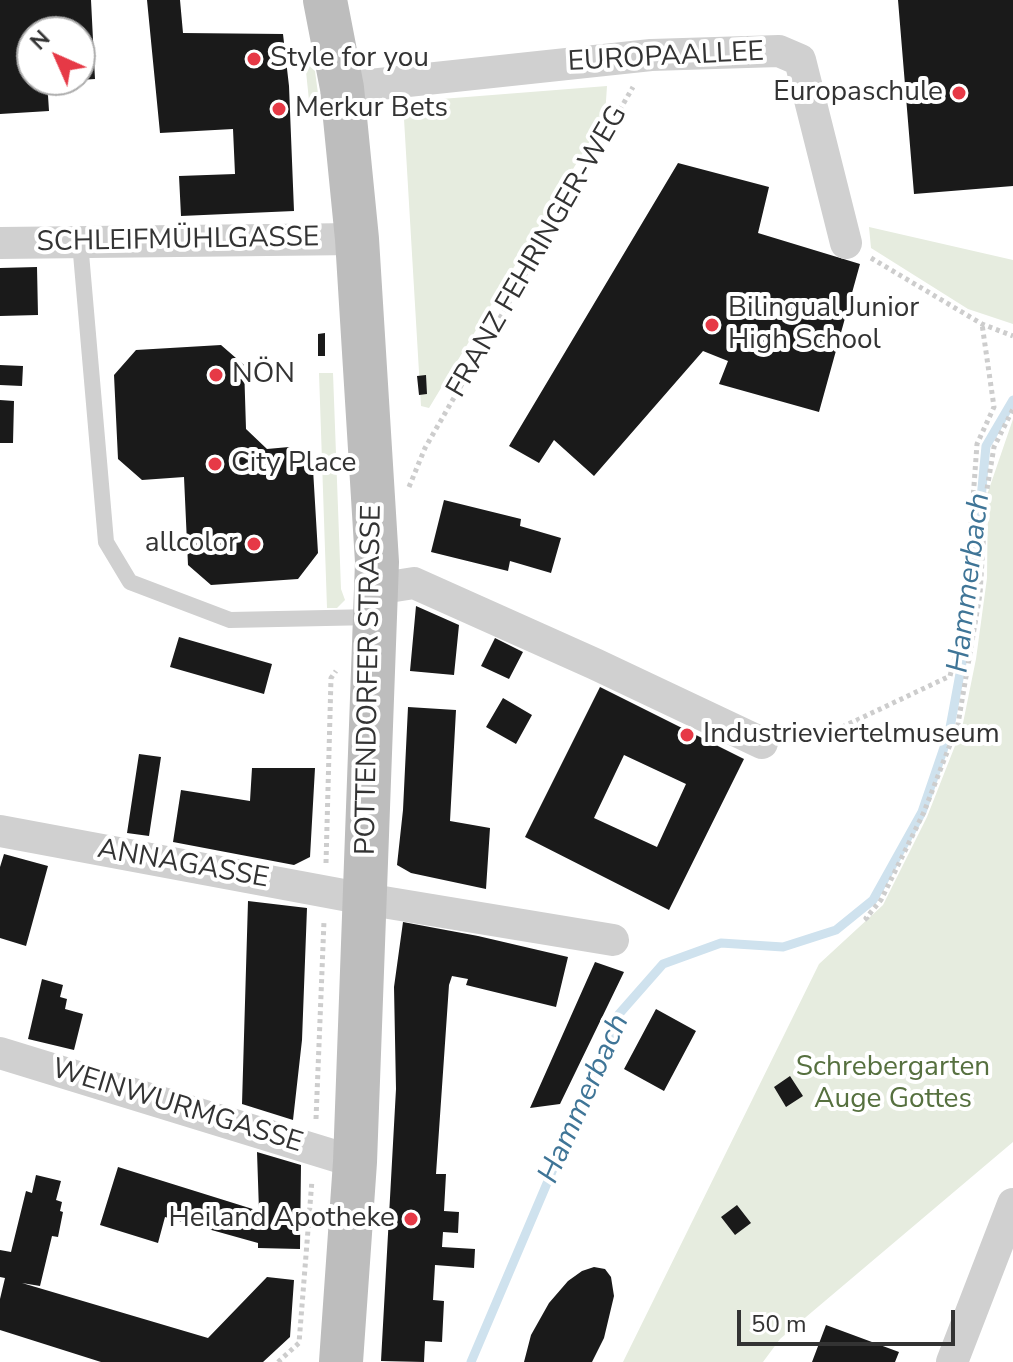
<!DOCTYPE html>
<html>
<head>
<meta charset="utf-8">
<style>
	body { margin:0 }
	#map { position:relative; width:1013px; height:1362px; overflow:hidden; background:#fff; font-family:"Nunito Sans",sans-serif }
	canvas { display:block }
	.north { position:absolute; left:16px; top:16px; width:80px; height:80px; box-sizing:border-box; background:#fff; border:2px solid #adadad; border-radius:50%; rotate:315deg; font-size:22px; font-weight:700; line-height:32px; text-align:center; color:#333 }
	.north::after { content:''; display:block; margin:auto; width:28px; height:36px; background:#e63946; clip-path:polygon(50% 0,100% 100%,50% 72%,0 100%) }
	.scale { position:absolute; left:737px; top:1310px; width:218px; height:36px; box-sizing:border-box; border:4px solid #333; border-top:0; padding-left:10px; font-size:24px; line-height:28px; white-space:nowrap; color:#333; -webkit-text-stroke:6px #fff; paint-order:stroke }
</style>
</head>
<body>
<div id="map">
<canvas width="1013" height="1362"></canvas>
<div class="north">N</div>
<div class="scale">50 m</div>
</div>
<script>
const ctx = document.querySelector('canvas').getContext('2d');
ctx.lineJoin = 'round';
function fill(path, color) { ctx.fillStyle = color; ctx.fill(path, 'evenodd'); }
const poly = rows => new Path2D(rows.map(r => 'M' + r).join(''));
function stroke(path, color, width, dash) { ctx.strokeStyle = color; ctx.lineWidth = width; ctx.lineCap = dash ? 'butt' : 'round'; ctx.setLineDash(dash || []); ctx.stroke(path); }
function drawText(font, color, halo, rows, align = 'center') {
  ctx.font = font + ' "Nunito Sans",sans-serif'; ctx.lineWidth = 8; ctx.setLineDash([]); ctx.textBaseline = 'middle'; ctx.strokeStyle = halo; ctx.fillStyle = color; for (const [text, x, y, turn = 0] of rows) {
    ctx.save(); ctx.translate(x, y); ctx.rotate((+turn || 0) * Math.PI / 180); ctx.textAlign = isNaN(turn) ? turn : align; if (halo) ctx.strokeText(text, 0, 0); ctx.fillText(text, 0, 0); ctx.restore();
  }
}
fill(poly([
	[305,62,315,71,320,109,317,112,310,110],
	[607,86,605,116,429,408,421,406,403,102],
	[869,227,1013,260,1013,324,968,309,871,248],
	[319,373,333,373,341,589,345,600,337,608,327,608],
	[1013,419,1013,1142,780,1339,763,1362,623,1362,819,964,883,905,927,817,962,728,976,659,987,578,988,492]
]), '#e6ecdf');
stroke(poly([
	[471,1362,619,1014,663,964,721,943,783,947,836,930,873,900,922,812,949,733,969,625,986,446,1013,400]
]), '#cfe2ee', 9);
fill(poly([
	[0,0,91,0,95,79,80,80,80,32,32,32,32,80,47,80,49,111,0,114],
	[147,0,180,0,183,33,283,34,289,86,294,211,181,216,179,176,235,174,233,129,160,133],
	[898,0,1013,0,1013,186,914,194],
	[678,163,769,187,758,233,860,264,819,412,719,384,728,361,703,351,594,476,554,440,539,463,509,446],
	[37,267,38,315,0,316,0,268],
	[325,333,325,356,318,356,318,334],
	[221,345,244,365,246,429,267,449,289,447,313,469,318,553,298,579,211,585,188,565,184,477,142,480,118,459,114,375,136,350],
	[0,365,23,366,22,386,0,385],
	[426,375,427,394,419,395,417,376],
	[0,400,14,401,13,443,0,443],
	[444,500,521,519,520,526,561,538,551,573,510,561,508,571,431,552],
	[416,606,459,625,454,675,410,671],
	[179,637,272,664,264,694,170,667],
	[495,638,523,652,509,679,481,666],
	[600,687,744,759,669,910,525,837],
	[624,755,686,784,657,847,594,818],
	[503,698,532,715,516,744,486,727],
	[408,707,456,710,450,821,490,828,486,889,411,873,397,865,403,810],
	[139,754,161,757,149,836,127,833],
	[252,768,315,768,310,857,294,865,173,842,181,790,250,801],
	[4,854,48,866,26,946,0,938,0,867],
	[248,901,307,908,302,1040,293,1120,242,1104],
	[403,922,478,936,568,957,556,1007,466,985,468,979,452,976,449,985,436,1174,446,1174,444,1211,459,1212,458,1233,443,1232,442,1247,475,1249,474,1268,435,1265,433,1300,444,1301,442,1342,425,1341,424,1362,381,1361,396,1089,394,987],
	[595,962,624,972,560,1104,530,1108],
	[42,979,63,985,60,997,67,999,65,1009,83,1014,74,1050,28,1039],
	[656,1009,696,1031,664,1091,624,1069],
	[790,1076,803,1096,786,1107,774,1087],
	[257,1152,301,1165,300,1249,258,1248,258,1243,165,1217,158,1243,100,1225,118,1167,259,1211],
	[36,1175,61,1181,56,1200,62,1202,60,1211,63,1212,58,1237,52,1236,40,1286,22,1283,208,1338,267,1277,294,1280,290,1337,263,1362,101,1362,0,1330,0,1299,5,1278,0,1277,0,1250,11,1252,26,1191,32,1193],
	[737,1205,751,1223,735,1235,721,1217],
	[594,1267,605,1269,611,1277,614,1296,604,1338,592,1362,524,1362,531,1335,549,1303,568,1281,582,1271],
	[826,1325,899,1352,895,1362,812,1362]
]), '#1a1a1a');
stroke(poly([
	[871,258,982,324,1013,336],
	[409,487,425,448,633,87],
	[788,740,821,737,950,676,964,623,977,444,994,407,982,324],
	[326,863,331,678,336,671],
	[868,920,866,918,881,900,924,812,958,724,980,594,986,495,994,447,1013,409],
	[316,1119,324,921],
	[278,1362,299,1343,312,1180]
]), '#cdcdcd', 5, [4, 4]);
stroke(poly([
	[80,242,106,542,130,582,230,620,374,617]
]), '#d0d0d0', 16);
stroke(poly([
	[342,88,651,55,779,51,800,60,846,243],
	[0,243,357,239],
	[376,589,414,583,595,664,762,743],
	[0,831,365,899,613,940],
	[0,1053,355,1162],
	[952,1362,1013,1204]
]), '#d0d0d0', 32);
stroke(poly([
	[325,0,342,88,357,239,377,562,355,1162,341,1362]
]), '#bdbdbd', 44);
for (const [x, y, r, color] of [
	[254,59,8,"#e63946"],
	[959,93,8,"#e63946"],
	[279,109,8,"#e63946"],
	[712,325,8,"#e63946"],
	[216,375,8,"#e63946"],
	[215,464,8,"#e63946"],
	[254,544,8,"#e63946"],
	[687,735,8,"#e63946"],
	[411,1219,8,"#e63946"]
]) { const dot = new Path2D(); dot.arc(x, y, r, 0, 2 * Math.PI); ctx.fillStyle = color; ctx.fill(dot); stroke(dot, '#fff', 3); }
drawText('28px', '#333', '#fff', [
	["EUROPAALLEE",666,58,-3],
	["SCHLEIFMÜHLGASSE",178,241,-1],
	["FRANZ FEHRINGER-WEG",538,252,-60],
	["POTTENDORFER STRASSE",370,680,-89],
	["ANNAGASSE",183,865,10],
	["WEINWURMGASSE",177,1107,17]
]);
drawText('28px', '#333', '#fff', [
	["Style for you",270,59],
	["Europaschule",943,93,"right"],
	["Merkur Bets",295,109],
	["Bilingual Junior",728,309],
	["High School",728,341],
	["NÖN",232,375],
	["City Place",231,464],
	["allcolor",238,544,"right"],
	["Industrieviertelmuseum",703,735],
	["Heiland Apotheke",395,1219,"right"]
], 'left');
drawText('28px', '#56703f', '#fff', [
	["Schrebergarten",893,1068],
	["Auge Gottes",893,1100]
]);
drawText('italic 30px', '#3f7597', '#fff', [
	["Hammerbach",970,583,-83],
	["Hammerbach",585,1099,-66]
]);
</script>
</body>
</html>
